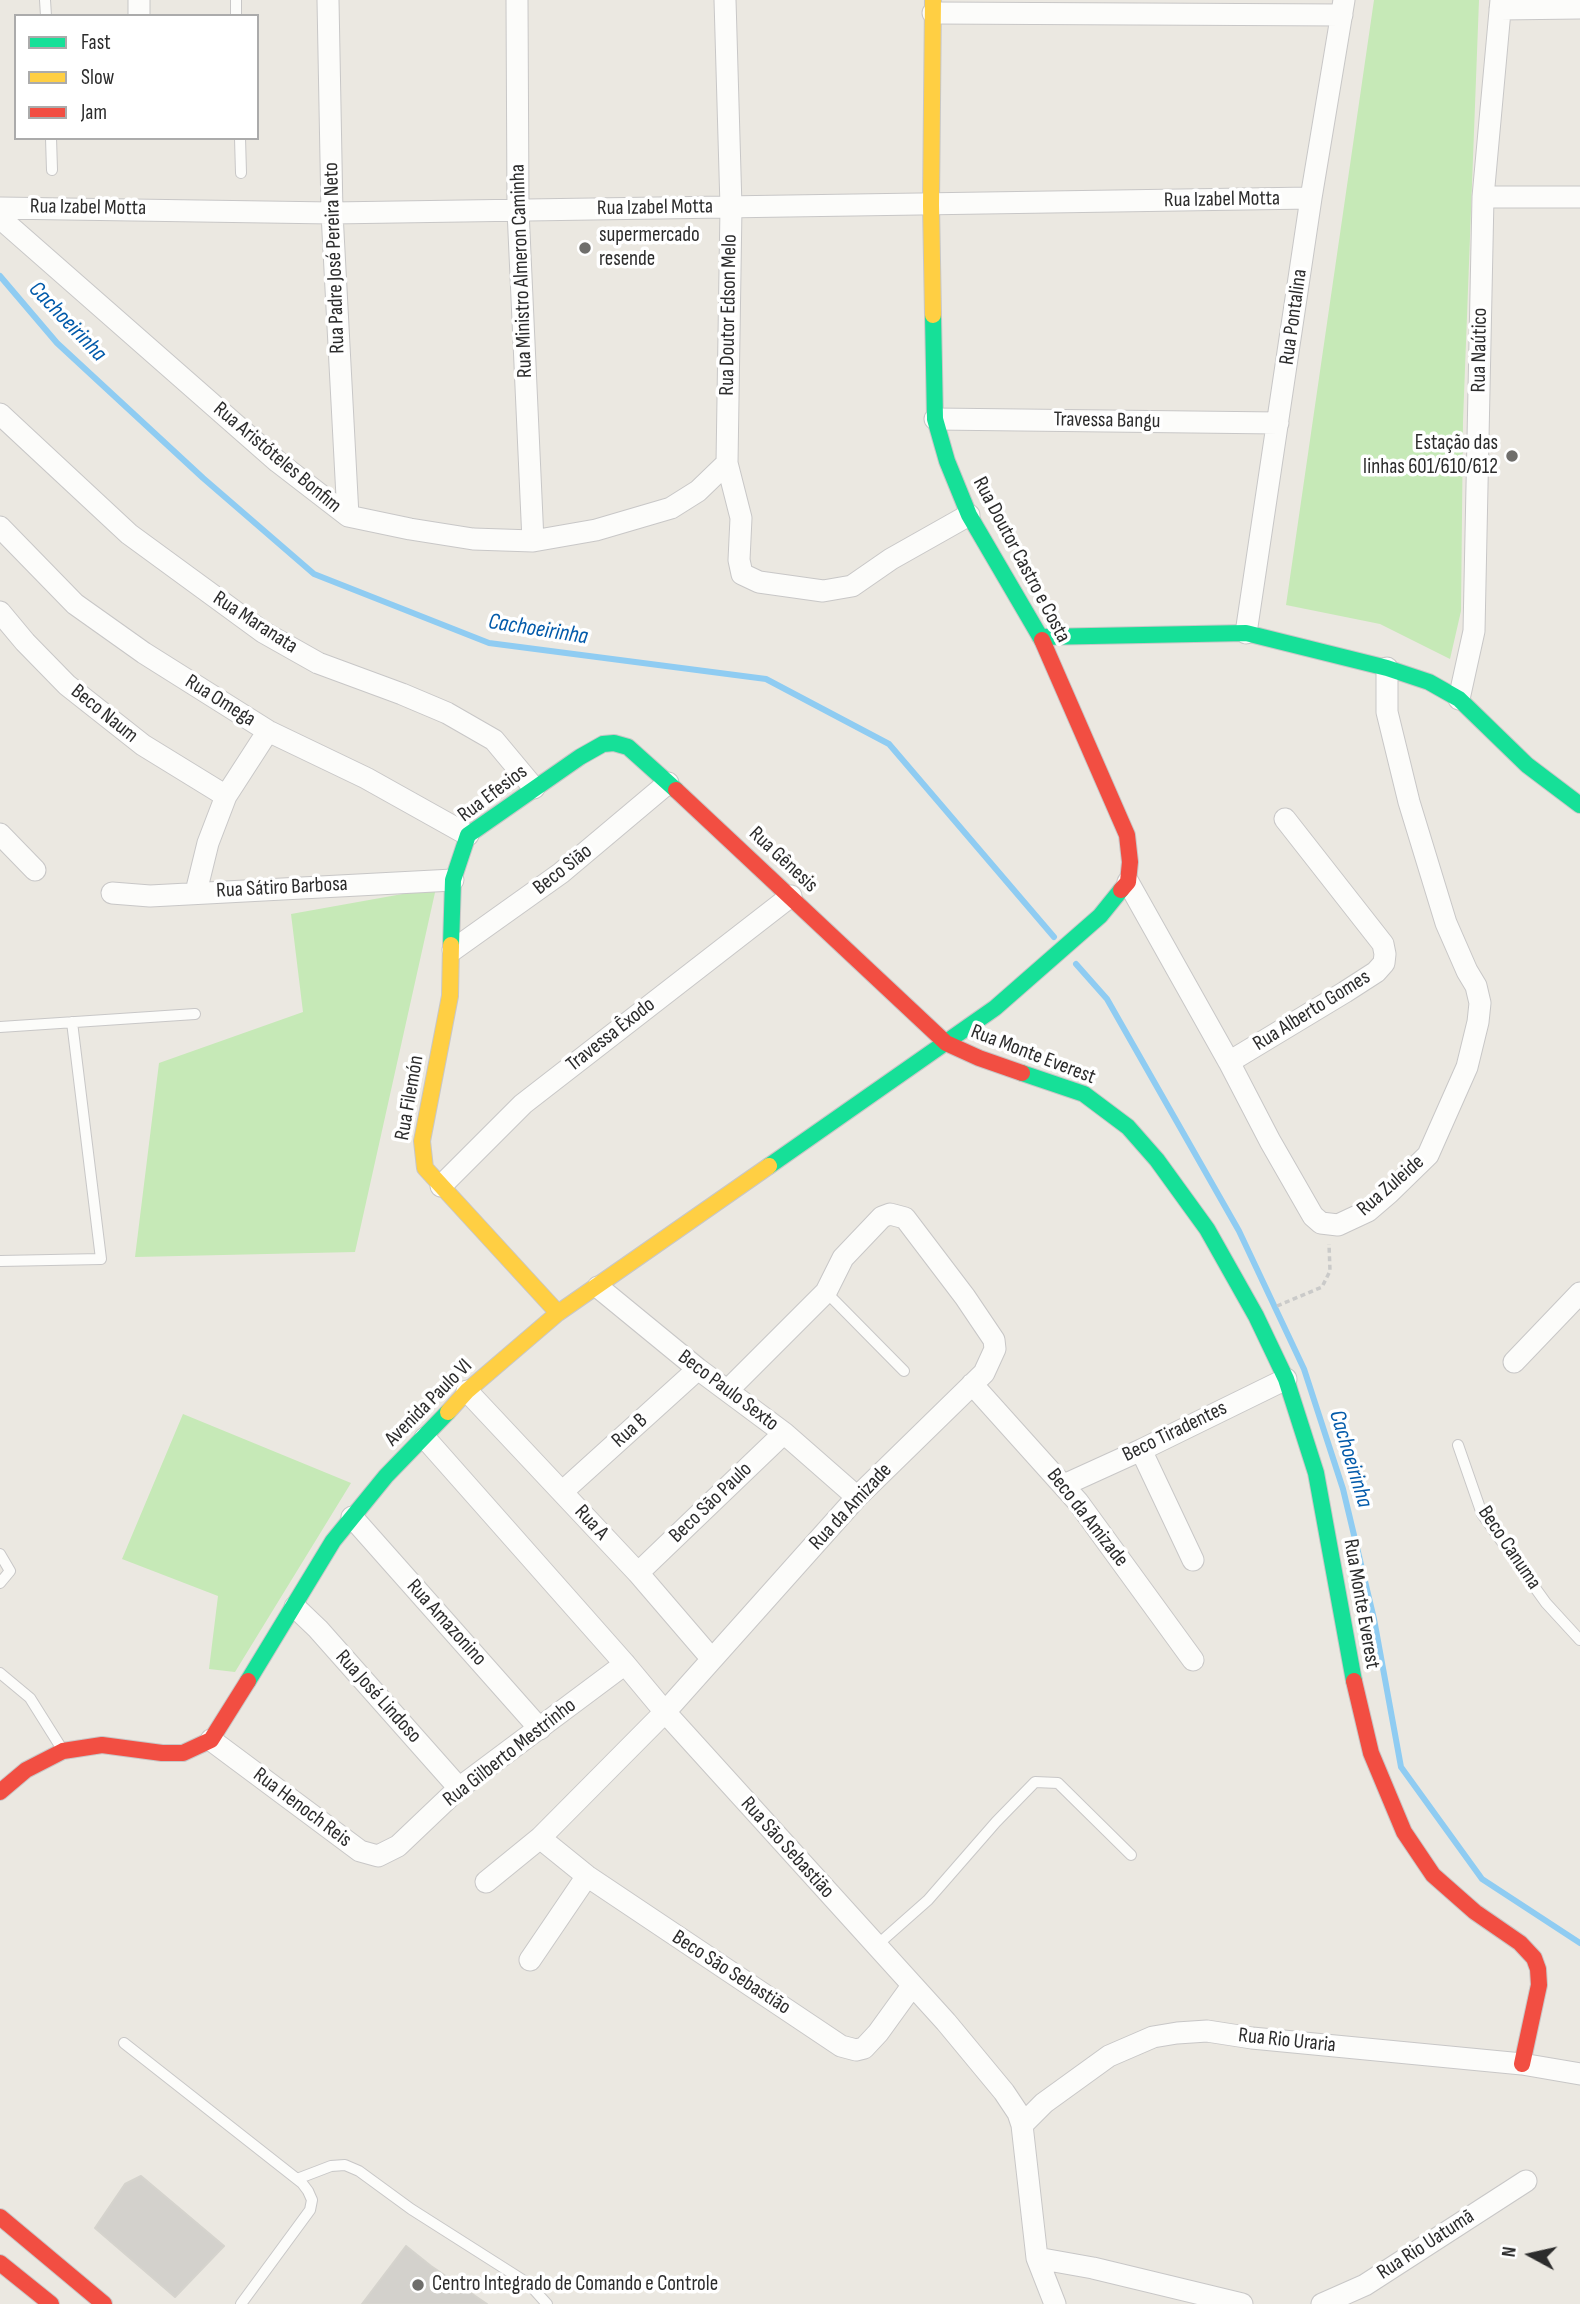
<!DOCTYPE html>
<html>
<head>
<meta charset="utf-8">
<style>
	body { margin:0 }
	#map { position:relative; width:1580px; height:2304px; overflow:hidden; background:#ebe8e1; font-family:"Sofia Sans Condensed",sans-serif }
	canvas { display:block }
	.legend { position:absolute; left:14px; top:14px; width:245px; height:126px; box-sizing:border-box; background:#fff; border:2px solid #ababab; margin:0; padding:9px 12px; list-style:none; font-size:21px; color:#2c2c2c }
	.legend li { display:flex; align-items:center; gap:14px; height:35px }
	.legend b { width:35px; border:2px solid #ababab }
	.north { position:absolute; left:1496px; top:2220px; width:70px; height:70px; -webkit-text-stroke:5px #fff; paint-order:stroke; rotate:278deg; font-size:19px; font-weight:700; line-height:28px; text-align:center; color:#2c2c2c }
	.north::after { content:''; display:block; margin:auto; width:24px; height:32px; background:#2c2c2c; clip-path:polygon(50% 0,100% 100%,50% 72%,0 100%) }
</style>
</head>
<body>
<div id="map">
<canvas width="1580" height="2304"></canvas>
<ul class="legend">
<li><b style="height:9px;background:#16e098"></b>Fast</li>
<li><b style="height:9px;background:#ffcf43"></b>Slow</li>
<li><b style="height:9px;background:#f24e42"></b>Jam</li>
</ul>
<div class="north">N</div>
</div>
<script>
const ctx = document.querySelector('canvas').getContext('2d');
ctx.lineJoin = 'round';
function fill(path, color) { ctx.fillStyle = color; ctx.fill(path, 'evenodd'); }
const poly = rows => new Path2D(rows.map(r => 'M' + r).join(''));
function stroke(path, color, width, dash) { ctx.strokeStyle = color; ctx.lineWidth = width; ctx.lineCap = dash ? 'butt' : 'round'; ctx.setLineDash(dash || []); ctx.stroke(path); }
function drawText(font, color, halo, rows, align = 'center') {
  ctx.font = font + ' "Sofia Sans Condensed",sans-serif'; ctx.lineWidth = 7; ctx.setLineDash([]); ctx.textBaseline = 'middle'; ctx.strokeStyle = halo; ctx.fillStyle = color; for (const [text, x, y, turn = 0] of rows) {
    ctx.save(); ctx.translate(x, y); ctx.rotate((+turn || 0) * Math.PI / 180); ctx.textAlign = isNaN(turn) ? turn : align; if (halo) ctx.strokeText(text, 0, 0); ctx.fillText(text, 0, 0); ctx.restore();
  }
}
fill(poly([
	[1374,0,1479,0,1463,421,1461,611,1450,659,1380,624,1286,605],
	[436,888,355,1252,135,1257,159,1063,303,1012,291,914],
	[183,1414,351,1483,235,1672,209,1669,218,1596,122,1559]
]), '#c6e9b7');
stroke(poly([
	[0,276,57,343,203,478,314,574,489,643,766,679,889,744,1054,937],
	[1076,964,1107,999,1239,1231,1304,1369,1343,1489,1374,1619,1401,1767,1482,1879,1580,1943]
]), '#8fccf2', 6);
const building = poly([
	[141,2176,224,2246,175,2297,95,2228,125,2184,141,2176],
	[406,2246,431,2266,487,2304,362,2304,406,2246]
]);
fill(building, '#d3d1cc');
stroke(building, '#d5d3cd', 2);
const lane = poly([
	[45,0,46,16],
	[236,0,236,16],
	[51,138,52,170],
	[240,138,241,173],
	[0,1027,195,1014],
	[0,1261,101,1259,72,1022],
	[826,1292,904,1371],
	[1458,1445,1482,1514,1546,1603,1580,1640],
	[0,1554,10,1571,0,1583],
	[0,1673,30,1698,62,1749],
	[876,1946,928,1900,996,1822,1035,1782,1058,1783,1131,1855],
	[124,2043,302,2183,308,2191,312,2200,310,2210,241,2304],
	[297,2179,331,2166,345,2165,359,2171,411,2209,529,2284,547,2304]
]);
const street = poly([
	[139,0,139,16],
	[328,0,332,213,348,516],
	[517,0,518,210,533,541],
	[725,0,731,207,727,463,741,518,739,560,742,574,759,582,823,591,852,586,891,559,969,515],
	[1500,9,1580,8],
	[933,13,1342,15],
	[1483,197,1580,197],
	[0,208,332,213,1311,198],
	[0,218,278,462,348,516,410,529,473,539,533,541,596,530,671,508,698,491,727,463],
	[0,414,129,534,263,632,318,663,402,694,447,713,494,740,534,788],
	[935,419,1278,423],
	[0,527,75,604,144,653,268,731,366,778,468,835],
	[0,612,25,642,67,685,143,745,226,796],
	[1246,633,1311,198,1344,0],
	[1459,699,1474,631,1483,197,1501,0],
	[0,834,35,870],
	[1128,882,1229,1062,1270,1141,1313,1216,1321,1223,1338,1225,1368,1211,1389,1193,1428,1155,1467,1067,1478,1022,1480,1003,1476,986,1467,971,1446,923,1409,802,1387,712,1387,668],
	[196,892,208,843,226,796,268,731],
	[112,893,150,896,453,880],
	[453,950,561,873,668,783],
	[1229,1062,1345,992,1376,972,1384,963,1385,954,1383,944,1285,819],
	[441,1186,523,1104,791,896],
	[598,1287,698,1369,784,1433,857,1497],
	[1514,1362,1580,1293],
	[972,1384,1078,1502,1193,1660],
	[467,1391,638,1573,711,1658],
	[425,1438,625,1664,665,1712,946,2022,1004,2092,1018,2113,1022,2125,1037,2258,1055,2304],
	[1141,1450,1193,1560],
	[1064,1485,1141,1450,1286,1379],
	[562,1492,698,1369],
	[352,1517,540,1729],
	[638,1573,784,1433],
	[295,1607,318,1629,459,1788],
	[211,1740,360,1851,378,1856,398,1846,459,1788,625,1664],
	[540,1838,587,1876,841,2046,856,2050,864,2048,878,2033,912,1986],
	[486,1882,540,1838,665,1712,857,1497,984,1373,995,1349,994,1340,965,1297,905,1218,890,1214,882,1217,843,1258,826,1292,728,1390],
	[530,1960,587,1876],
	[1022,2125,1044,2103,1109,2056,1153,2037,1177,2033,1207,2031,1252,2038,1522,2064,1580,2074],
	[1037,2258,1093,2268,1242,2304],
	[1322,2304,1365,2285,1526,2181]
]);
const fast = poly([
	[933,315,935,419,947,461,969,515,1042,640],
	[1040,637,1246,633,1387,668,1429,682,1459,699,1527,765,1580,805],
	[451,945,453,880,468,835,580,757,603,744,614,743,628,747,676,790],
	[1022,1073,1084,1094,1128,1127,1157,1160,1207,1229,1256,1316,1286,1379,1316,1473,1354,1681],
	[769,1166,995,1008,1100,916,1121,890],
	[248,1681,333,1541,386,1476,448,1412]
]);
const slow = poly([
	[933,0,931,205,933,315],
	[451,945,450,996,422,1141,425,1168,558,1313],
	[448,1412,467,1391,558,1313,769,1166]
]);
const jam = poly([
	[1042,640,1127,835,1130,862,1128,882,1121,890],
	[676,790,946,1043,979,1058,1022,1073],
	[1354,1681,1371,1753,1404,1832,1433,1875,1475,1912,1520,1943,1534,1958,1538,1969,1539,1985,1522,2064],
	[0,1792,26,1770,63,1751,102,1745,162,1753,183,1753,211,1740,248,1681],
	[0,2217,104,2304],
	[0,2263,51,2304]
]);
stroke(lane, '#c8c7c7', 12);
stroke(street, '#c8c7c7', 23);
stroke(fast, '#c8c7c7', 18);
stroke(slow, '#c8c7c7', 18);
stroke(jam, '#c8c7c7', 18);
stroke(poly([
	[1277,1306,1322,1287,1330,1271,1329,1244]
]), '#cacac9', 3.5, [5, 3.5]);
stroke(lane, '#fcfcfa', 10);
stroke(street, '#fcfcfa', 21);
stroke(fast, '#16e098', 16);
stroke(slow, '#ffcf43', 16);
stroke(jam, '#f24e42', 16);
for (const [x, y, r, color] of [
	[585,248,7,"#6f6e6b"],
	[1512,456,7,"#6f6e6b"],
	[418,2285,7,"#6f6e6b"]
]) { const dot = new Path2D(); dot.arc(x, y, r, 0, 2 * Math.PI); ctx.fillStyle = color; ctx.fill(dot); stroke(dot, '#fff', 2.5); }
drawText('21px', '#2c2c2c', '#fff', [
	["Rua Izabel Motta",1222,200,-1],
	["Rua Izabel Motta",88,208,1],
	["Rua Izabel Motta",655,208,-1],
	["Rua Padre José Pereira Neto",335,258,-92],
	["Rua Ministro Almeron Caminha",522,271,-92],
	["Rua Doutor Edson Melo",729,315,-89],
	["Rua Pontalina",1294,317,-82],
	["Rua Naútico",1480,350,-89],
	["Travessa Bangu",1107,421,1],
	["Rua Aristóteles Bonfim",277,458,40],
	["Rua Doutor Castro e Costa",1021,560,62],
	["Rua Maranata",255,623,33],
	["Rua Omega",220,701,32],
	["Beco Naum",104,714,39],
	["Rua Efesios",493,794,-37],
	["Rua Gênesis",783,860,43],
	["Beco Sião",563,870,-38],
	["Rua Sátiro Barbosa",282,888,-3],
	["Rua Alberto Gomes",1312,1011,-32],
	["Travessa Êxodo",611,1035,-38],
	["Rua Monte Everest",1033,1055,21],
	["Rua Filemón",410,1098,-80],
	["Rua Zuleide",1391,1186,-41],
	["Beco Paulo Sexto",728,1391,37],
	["Avenida Paulo VI",429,1403,-45],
	["Rua B",630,1431,-42],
	["Beco Tiradentes",1175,1432,-26],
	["Beco São Paulo",711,1503,-44],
	["Rua da Amizade",851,1507,-47],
	["Beco da Amizade",1087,1518,52],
	["Rua A",591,1523,47],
	["Beco Canuma",1509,1548,56],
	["Rua Monte Everest",1361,1604,80],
	["Rua Amazonino",446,1623,48],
	["Rua José Lindoso",378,1697,48],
	["Rua Gilberto Mestrinho",510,1753,-38],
	["Rua Henoch Reis",302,1808,37],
	["Rua São Sebastião",787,1848,48],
	["Beco São Sebastião",731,1973,33],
	["Rua Rio Uraria",1287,2041,6],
	["Rua Rio Uatumã",1426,2245,-33]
]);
drawText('21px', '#2c2c2c', '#fff', [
	["supermercado",599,236],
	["resende",599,260],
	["Estação das",1498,444,"right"],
	["linhas 601/610/612",1498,468,"right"],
	["Centro Integrado de Comando e Controle",432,2285]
], 'left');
drawText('italic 23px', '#025aaa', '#fff', [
	["Cachoeirinha",67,322,46],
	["Cachoeirinha",538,630,9],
	["Cachoeirinha",1350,1459,73]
]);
</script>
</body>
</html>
